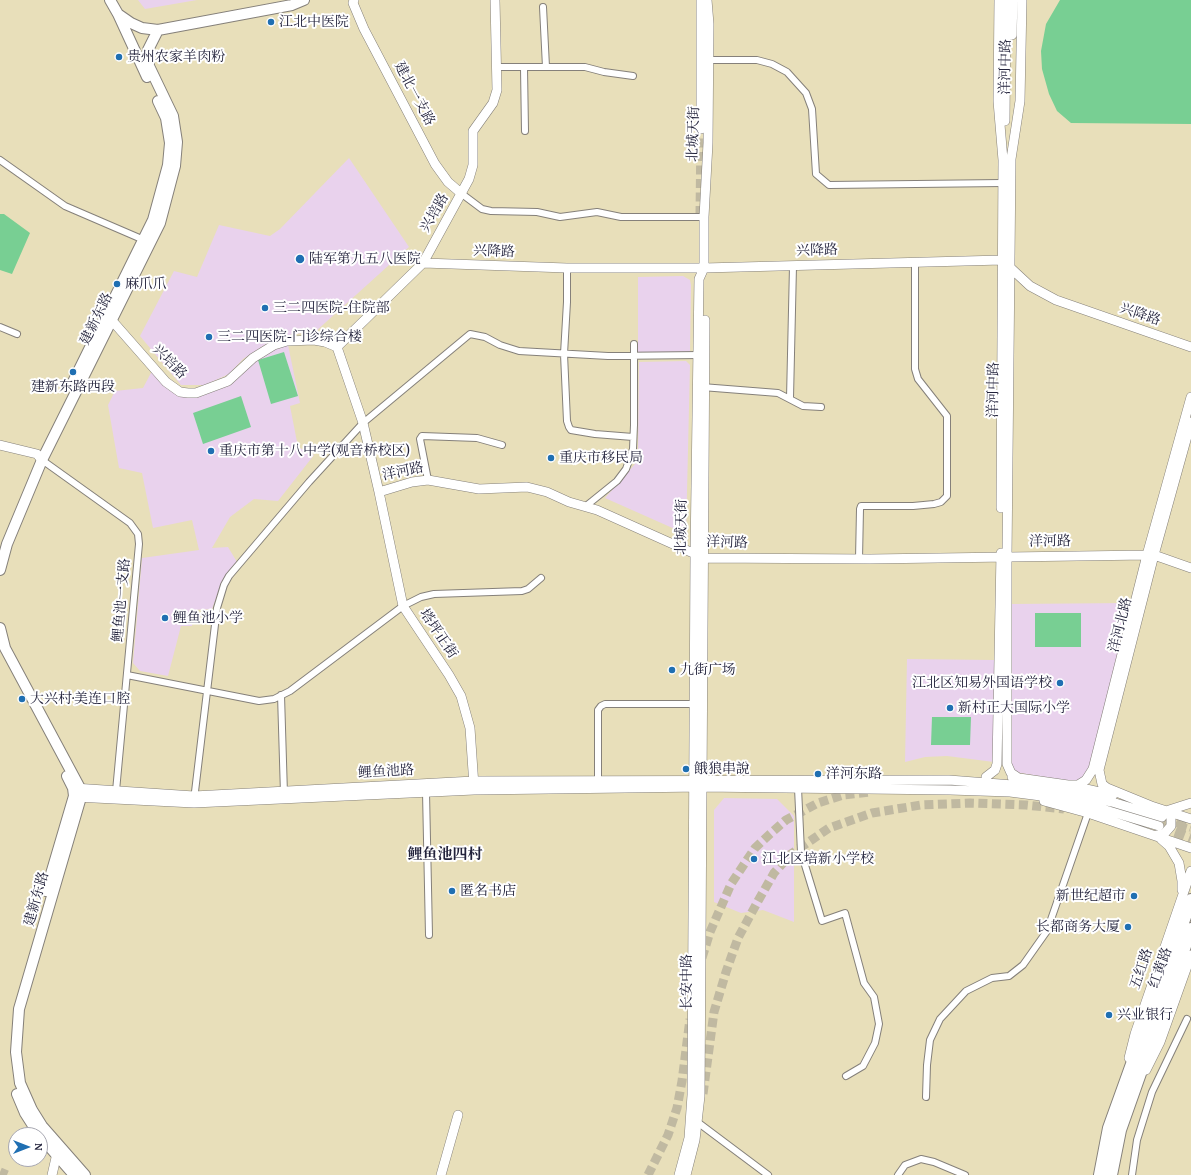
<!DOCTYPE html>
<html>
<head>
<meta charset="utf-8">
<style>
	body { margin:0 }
	#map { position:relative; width:1191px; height:1175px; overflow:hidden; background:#e8dfba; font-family:"Gentium Book Plus",serif }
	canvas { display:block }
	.north { position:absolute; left:8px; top:1127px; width:40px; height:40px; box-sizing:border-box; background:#fff; border:1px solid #a7a7b1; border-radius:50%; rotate:90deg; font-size:11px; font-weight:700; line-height:16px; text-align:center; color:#22223b }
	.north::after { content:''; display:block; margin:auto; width:14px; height:18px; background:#1f6fb2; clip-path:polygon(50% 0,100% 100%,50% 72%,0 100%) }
</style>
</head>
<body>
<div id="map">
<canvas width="1191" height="1175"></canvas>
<div class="north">N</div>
</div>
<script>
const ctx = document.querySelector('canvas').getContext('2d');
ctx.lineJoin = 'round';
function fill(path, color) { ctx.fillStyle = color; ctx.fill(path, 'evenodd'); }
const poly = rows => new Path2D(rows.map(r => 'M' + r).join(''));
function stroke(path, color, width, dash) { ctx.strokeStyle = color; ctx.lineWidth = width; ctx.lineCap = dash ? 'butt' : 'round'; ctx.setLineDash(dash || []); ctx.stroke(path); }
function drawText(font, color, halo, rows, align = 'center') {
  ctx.font = font + ' "Gentium Book Plus","Noto Serif SC",serif'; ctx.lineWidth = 4; ctx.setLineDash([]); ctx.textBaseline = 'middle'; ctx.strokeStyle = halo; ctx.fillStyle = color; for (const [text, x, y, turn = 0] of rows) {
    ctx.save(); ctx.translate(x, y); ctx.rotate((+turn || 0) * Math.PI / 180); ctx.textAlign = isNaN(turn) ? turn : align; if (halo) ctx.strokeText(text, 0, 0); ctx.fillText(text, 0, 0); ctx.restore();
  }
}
fill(poly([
	[138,0,197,0,145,9],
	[349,158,409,247,315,332,293,334,271,341,243,359,229,374,205,385,181,385,140,336,174,271,197,277,219,225,270,236,280,229],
	[683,276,690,280,691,285,690,352,638,352,638,277],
	[288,345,300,403,290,406,298,447,314,455,278,501,254,499,230,517,212,548,228,547,237,562,221,585,212,609,194,610,192,626,181,626,168,676,140,671,133,663,142,558,199,550,192,520,153,528,142,473,119,468,108,405,115,391,143,388,152,371,164,383,197,396,265,353],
	[686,361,690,365,686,534,605,498,635,464,636,459,638,450,639,362],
	[1131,603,1090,769,1085,779,1074,782,1015,772,1009,763,1010,604],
	[907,659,994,660,994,762,947,756,925,757,905,762],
	[724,798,777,799,794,816,794,922,763,910,741,913,714,902,714,810]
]), '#e9d2ed');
fill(poly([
	[1060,0,1191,0,1191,124,1071,123,1057,111,1049,94,1042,69,1041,51,1046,24],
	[0,214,4,214,30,233,12,274,0,270],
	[284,352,298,396,271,404,258,360],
	[241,396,251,427,203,444,193,413],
	[1035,613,1081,613,1081,647,1035,647],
	[932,717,971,717,970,745,931,745]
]), '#78cf93');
stroke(poly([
	[700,215,701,129],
	[940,786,971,785],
	[1100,804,1136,813],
	[1152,818,1191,830],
	[702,958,710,932,731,884,755,848,770,834,786,820,818,803,843,795,871,792],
	[703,1094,714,1012,726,972,738,938,758,901,774,873,791,854,829,828,872,813,921,805,970,803,1026,805,1064,809],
	[0,1172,7,1175],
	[648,1175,668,1135,677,1108,682,1081,690,1019]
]), '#c0b9a1', 9, [9, 4.5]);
stroke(poly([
	[1162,817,1191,827],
	[1161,827,1191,838]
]), '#c0b9a1', 10, [10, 5]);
const street = poly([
	[543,7,546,67],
	[709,60,757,60,772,64,787,72,806,93,812,109,816,174,829,185,1003,183],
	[497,67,585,67,604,72,633,76],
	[524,68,525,131],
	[0,160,65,206,144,240],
	[462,194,482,209,491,211,537,212,560,217,597,212,621,217,704,217],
	[567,268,567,302,564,354,567,421,569,427,571,430,595,434,633,437],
	[0,327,17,334],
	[702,387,778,393,803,406,821,407],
	[790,398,793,266],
	[42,460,130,523,138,534,139,544,116,791],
	[428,480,420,439,422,436,477,438,502,445],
	[586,506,617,481,626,469,633,449,634,425,634,344],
	[859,559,860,509,861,506,913,506,934,504,941,502,947,496,947,416,918,379,915,369,915,262],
	[127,675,259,701,274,699,290,691,403,606,421,597,434,594,522,591,528,589,541,578],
	[281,695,284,794],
	[598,779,598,710,601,706,605,704,697,704],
	[798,788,801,852,822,921,845,913,864,983,874,997,879,1024,875,1043,863,1066,846,1076],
	[426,792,429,935],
	[194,800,217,608,224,585,229,576,309,482,363,423,470,334,485,337,500,345,519,351,608,356,701,355],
	[926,1097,927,1065,930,1040,940,1019,966,991,992,978,1009,976,1023,965,1047,931,1088,813],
	[696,1121,768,1175],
	[898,1175,905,1165,921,1159,934,1162,965,1175],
	[1132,1175,1137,1140,1152,1092,1187,1019]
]);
const secondary = poly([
	[354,0,353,3,364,29,435,164,448,182,462,194],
	[999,0,998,101,1003,160,1001,508],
	[1012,35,1013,0],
	[1005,121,1006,0],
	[701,129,701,0],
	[423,263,567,268,704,268,1002,260,1030,286,1056,300,1191,347],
	[108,316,166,382,180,392,188,393,196,393,228,381,253,358,274,345,287,341,314,340,325,342,337,347,423,263,469,179,473,165,473,131,493,103,497,90,495,0],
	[337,347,363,423,379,492,412,482,428,480,479,489,527,487,547,492,569,502,597,510,704,558,870,559,1147,555,1154,555,1191,568],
	[0,445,37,454,42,460],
	[379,492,403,606,449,675,461,696,470,728,474,786],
	[986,777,995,770,997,764,1001,553],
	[1012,777,1068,785,1113,795],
	[1017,777,1011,773,1007,764,1007,557,1011,159,1020,101,1022,0],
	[1068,785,1078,785,1086,780,1093,769,1147,555,1191,397],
	[74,788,194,796,474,781,949,780,1038,787,1112,802,1162,817],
	[75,797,194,803,474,790,702,787,950,790,1010,792,1072,800,1159,826],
	[1044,801,1088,813,1191,848],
	[1145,804,1191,819],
	[1151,806,1107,788,1102,784,1099,770,1154,555,1191,422],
	[1157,835,1164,834,1171,826,1171,817,1166,811,1191,803],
	[1161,839,1169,846,1179,863,1182,881,1182,890],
	[1129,1058,1135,1034,1191,871],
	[1146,1070,1160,1042,1191,955],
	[52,1175,58,1149],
	[441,1175,458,1115],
	[679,1175,689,1138,692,1095,695,554,699,279,704,268,704,217,708,143,709,24,707,0],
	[686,1175,695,1140,700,1096,705,320]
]);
const primary = poly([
	[110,0,118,14,131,23,142,28,158,30,292,5,304,0],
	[118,14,147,77],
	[73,382,153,220,168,165,170,143,166,118,158,101],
	[0,570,7,544,42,460,160,223,175,166,177,142,173,116,149,66,148,50,158,30],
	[0,628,5,648,80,788,81,797,19,1009,16,1052,20,1083,32,1110,42,1126,85,1175],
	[46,891,74,796,73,788,67,776],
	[17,1094,25,1113,39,1135],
	[40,1136,74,1175]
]);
const highway = poly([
	[1100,1175,1109,1128,1191,900],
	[1111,1175,1120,1130,1191,929]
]);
stroke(street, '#85807a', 8);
stroke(secondary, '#85807a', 10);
stroke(primary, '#85807a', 12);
stroke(highway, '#85807a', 14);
stroke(street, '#fff', 6);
stroke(secondary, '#fff', 9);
stroke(primary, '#fff', 10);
stroke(highway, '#fff', 12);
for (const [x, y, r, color] of [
	[271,22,4,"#1f6fb2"],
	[119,57,4,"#1f6fb2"],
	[300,259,5,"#1f6fb2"],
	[117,284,4,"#1f6fb2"],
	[265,308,4,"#1f6fb2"],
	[209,337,4,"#1f6fb2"],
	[73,372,4,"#1f6fb2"],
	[211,451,4,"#1f6fb2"],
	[551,458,4,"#1f6fb2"],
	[165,618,4,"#1f6fb2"],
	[672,670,4,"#1f6fb2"],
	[1060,683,4,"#1f6fb2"],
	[22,699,4,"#1f6fb2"],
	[950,708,4,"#1f6fb2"],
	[686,769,4,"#1f6fb2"],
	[818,774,4,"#1f6fb2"],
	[754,859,4,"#1f6fb2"],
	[452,891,4,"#1f6fb2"],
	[1134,896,4,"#1f6fb2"],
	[1128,927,4,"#1f6fb2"],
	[1109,1015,4,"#1f6fb2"]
]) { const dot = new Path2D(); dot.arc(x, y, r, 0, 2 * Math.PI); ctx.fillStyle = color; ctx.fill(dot); stroke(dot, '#fff', 1.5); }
drawText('14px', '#22223b', '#fff', [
	["江北中医院",279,22],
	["贵州农家羊肉粉",127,57],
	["陆军第九五八医院",309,259],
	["麻爪爪",125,284],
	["三二四医院-住院部",273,308],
	["三二四医院-门诊综合楼",217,337],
	["建新东路西段",73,387,"center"],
	["重庆市第十八中学(观音桥校区)",219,451],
	["重庆市移民局",559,458],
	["鲤鱼池小学",173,618],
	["九街广场",680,670],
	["江北区知易外国语学校",1052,683,"right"],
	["大兴村‧美连口腔",30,699],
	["新村正大国际小学",958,708],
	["餓狼串說",694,769],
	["洋河东路",826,774],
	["江北区培新小学校",762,859],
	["匿名书店",460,891],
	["新世纪超市",1126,896,"right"],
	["长都商务大厦",1120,927,"right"],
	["兴业银行",1117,1015]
], 'left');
drawText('14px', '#22223b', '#fff', [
	["洋河中路",1006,67,-89],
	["建北一支路",414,94,62],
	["北城天街",694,134,-88],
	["兴培路",435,213,-60],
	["兴降路",817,251,-2],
	["兴降路",494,252,2],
	["兴降路",1140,315,19],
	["建新东路",97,319,-64],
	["兴培路",169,362,45],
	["洋河中路",994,390,-89],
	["洋河路",403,472,-12],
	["北城天街",682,527,-89],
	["洋河路",1050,542,-1],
	["洋河路",727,543,2],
	["鲤鱼池一支路",122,600,-85],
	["洋河北路",1121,625,-76],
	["塔坪正街",438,634,56],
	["鲤鱼池路",386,772,-3],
	["建新东路",37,899,-74],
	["红黄路",1161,968,-70],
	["五红路",1142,969,-71],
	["长安中路",687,982,-90]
]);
drawText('bold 15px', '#22223b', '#fff', [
	["鲤鱼池四村",445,855]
]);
</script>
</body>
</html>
